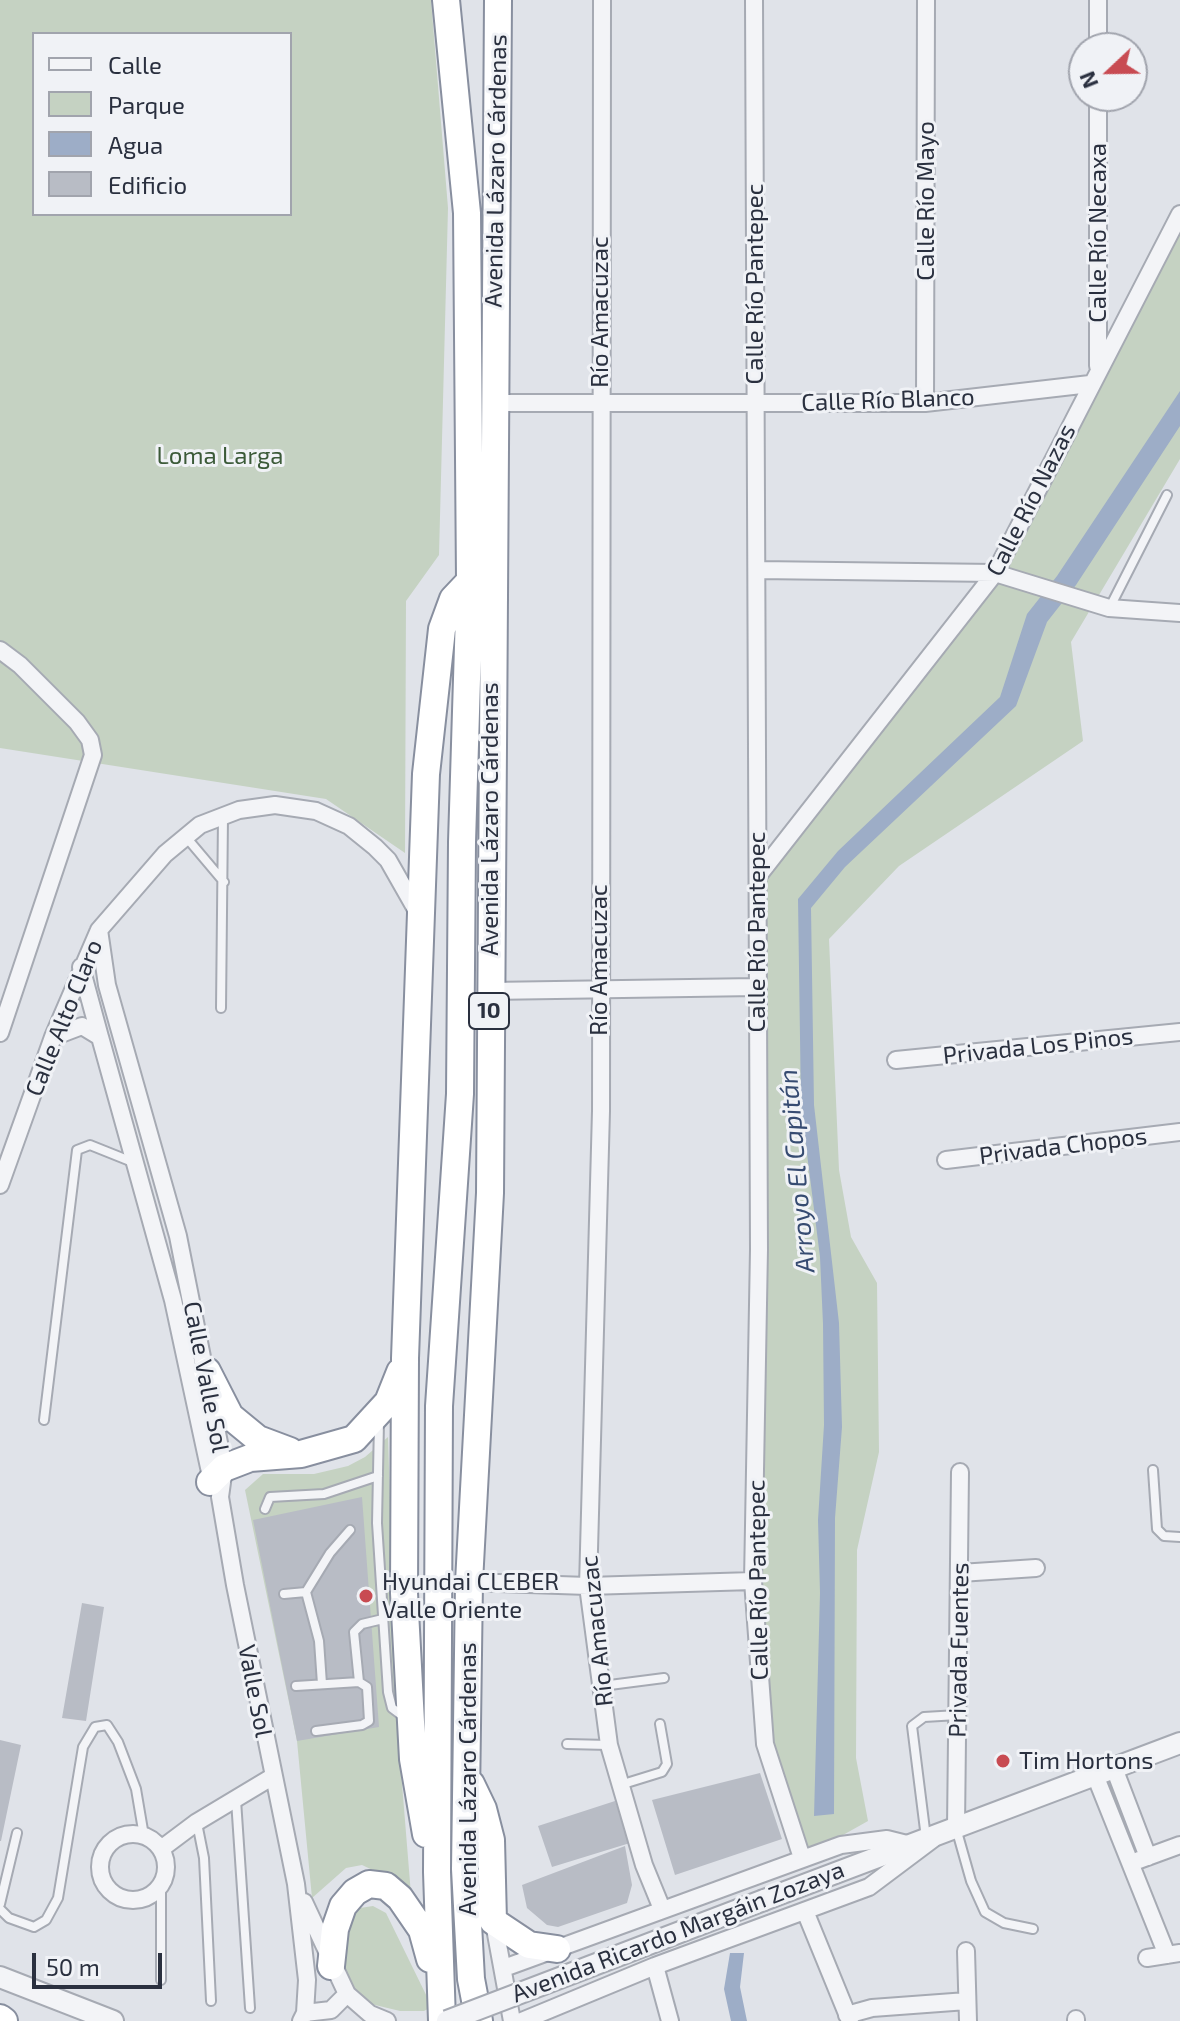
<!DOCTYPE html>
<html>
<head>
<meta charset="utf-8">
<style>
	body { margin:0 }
	#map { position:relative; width:1180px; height:2021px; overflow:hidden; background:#e0e3e9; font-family:"Exo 2",sans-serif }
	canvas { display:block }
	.legend { position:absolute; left:32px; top:32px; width:260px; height:184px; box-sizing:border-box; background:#f0f2f6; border:2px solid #a1a4ad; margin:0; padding:10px 14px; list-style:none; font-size:24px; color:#2a303f }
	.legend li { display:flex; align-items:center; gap:16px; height:40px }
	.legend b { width:40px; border:2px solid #a1a4ad }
	.north { position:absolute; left:1068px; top:32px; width:80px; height:80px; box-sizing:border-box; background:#f0f2f6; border:2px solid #a1a4ad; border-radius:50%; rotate:248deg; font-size:22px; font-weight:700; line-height:32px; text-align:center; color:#2a303f }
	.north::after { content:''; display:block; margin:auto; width:28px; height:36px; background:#c84b52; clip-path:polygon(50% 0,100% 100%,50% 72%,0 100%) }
	.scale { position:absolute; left:32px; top:1953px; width:130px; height:36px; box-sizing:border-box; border:4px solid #2a303f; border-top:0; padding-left:10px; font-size:24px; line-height:28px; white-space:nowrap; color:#2a303f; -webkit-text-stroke:6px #f0f2f6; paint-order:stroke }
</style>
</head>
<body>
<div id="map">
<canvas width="1180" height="2021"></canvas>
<ul class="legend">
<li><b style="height:10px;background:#f3f4f7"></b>Calle</li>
<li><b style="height:22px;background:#c5d2c2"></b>Parque</li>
<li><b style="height:22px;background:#9dadc7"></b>Agua</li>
<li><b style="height:22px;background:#b8bcc5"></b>Edificio</li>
</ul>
<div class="north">N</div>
<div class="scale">50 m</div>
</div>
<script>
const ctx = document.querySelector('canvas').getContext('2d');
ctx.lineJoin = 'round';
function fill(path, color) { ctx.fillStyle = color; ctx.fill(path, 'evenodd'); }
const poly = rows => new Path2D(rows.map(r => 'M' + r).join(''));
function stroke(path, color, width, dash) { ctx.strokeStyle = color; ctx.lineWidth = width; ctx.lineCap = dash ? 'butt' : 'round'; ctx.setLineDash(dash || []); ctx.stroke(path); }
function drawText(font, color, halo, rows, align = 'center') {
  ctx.font = font + ' "Exo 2",sans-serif'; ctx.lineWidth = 6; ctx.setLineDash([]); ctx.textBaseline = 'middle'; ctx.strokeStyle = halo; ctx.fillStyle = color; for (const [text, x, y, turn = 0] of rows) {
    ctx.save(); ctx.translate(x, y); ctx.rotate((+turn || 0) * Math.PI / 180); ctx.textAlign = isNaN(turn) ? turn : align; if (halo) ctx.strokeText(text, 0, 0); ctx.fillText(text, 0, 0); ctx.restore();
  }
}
fill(poly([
	[0,0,431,0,448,208,439,555,406,601,405,853,326,799,0,748],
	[34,34,290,34,290,214,34,214],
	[1180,214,1180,459,1071,642,1083,741,899,866,829,939,839,1170,851,1237,877,1283,879,1452,857,1550,856,1758,868,1821,802,1858,761,1717,758,876,995,573],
	[388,1437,397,1722,412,1907,379,1873,362,1865,346,1868,312,1898,297,1741,245,1490,263,1474,314,1474,348,1466,365,1457],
	[373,1906,386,1913,432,2007,424,2011,400,2011,371,2004,353,1992,341,1969,350,1920,360,1908]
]), '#c5d2c2');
fill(poly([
	[1180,391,1180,426,1076,585,1047,622,1016,706,845,867,811,908,814,1105,839,1323,842,1427,835,1518,834,1814,814,1816,820,1593,818,1520,824,1425,823,1324,820,1257,801,1106,798,899,838,851,1000,697,1027,614,1057,576],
	[730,1953,744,1953,740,1987,747,2021,731,2021,724,1989]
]), '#9dadc7');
fill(poly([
	[362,1497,379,1727,297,1741,253,1520],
	[82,1603,104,1607,86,1721,62,1718],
	[0,1740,21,1745,1,1841,0,1841],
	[760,1773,782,1839,675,1875,652,1800],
	[615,1801,630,1843,552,1867,538,1826],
	[625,1846,632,1885,627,1903,558,1927,547,1925,527,1908,522,1885]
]), '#b8bcc5');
const service = poly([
	[1110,607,1167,495],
	[186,837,224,882],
	[221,1008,223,817],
	[44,1420,77,1150,90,1145,135,1163],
	[379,1422,377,1523,388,1692,392,1708,404,1717],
	[1153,1470,1157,1529,1164,1536,1180,1537],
	[265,1509,270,1497,324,1494,378,1476],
	[306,1592,319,1641,322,1684],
	[284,1594,306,1592,330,1553,350,1530],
	[359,1682,354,1632,362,1624,383,1619],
	[296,1686,359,1682,367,1687,369,1721,362,1725,316,1731],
	[602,1686,664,1678],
	[567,1744,609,1745],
	[620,1785,662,1772,667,1764,660,1724],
	[236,1800,250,2008],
	[197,1823,204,1858,211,2001],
	[956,1828,971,1881,985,1912,1004,1923,1033,1929],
	[926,1838,912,1726,924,1717,958,1715],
	[0,1904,17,1833],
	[0,1909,9,1918,34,1927,46,1920,58,1898,83,1747,95,1727,107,1725,118,1742,136,1789,144,1836],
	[161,1980,161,1885]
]);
const minor = poly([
	[602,0,601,1111,588,1586,609,1745,644,1865,662,1909],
	[754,0,759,1249,753,1581,765,1744,802,1858],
	[1098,48,1098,0],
	[1098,366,1098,96],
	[492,403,925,403,1090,384],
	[925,403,926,0],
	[758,570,995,573,1109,608,1180,613],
	[0,650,20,665,77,722,90,740,93,755,0,1033],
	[758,876,995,573,1180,214],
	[99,930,107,985,178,1236,224,1468,220,1497,235,1585,296,1884,307,1980,305,2013,301,2021],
	[81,967,100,1037],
	[489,991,756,987],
	[53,1037,82,1026,100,1037,173,1300,213,1486],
	[896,1060,1180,1032],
	[946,1160,1180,1132],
	[0,1185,53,1037,99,930,165,854,200,825,239,810,275,805,316,811,349,826,375,847,388,860,417,911],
	[960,1573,1036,1568],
	[469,1582,588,1586,753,1581],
	[1114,1768,1148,1857],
	[1095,1775,1167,1955],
	[956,1827,960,1472],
	'100 1867a33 33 0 1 1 66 0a33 33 0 1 1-66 0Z',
	[161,1849,197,1822,272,1777],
	[1139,1860,1180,1845],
	[304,1902,347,1994,370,2014,387,2021],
	[805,1911,850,2021],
	[494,1923,512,2021],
	[966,1951,968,2021],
	[1147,1958,1180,1953],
	[655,1966,670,2021],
	[504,1968,841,1845,887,1839,911,1845],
	[305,2013,331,2010,347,1994],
	[847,2015,872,2008,967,2001],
	[1076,2019,1076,2021],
	[522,2021,655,1966,869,1887,933,1839]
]);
const tertiary = poly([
	[764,1900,1180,1743],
	[0,1977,113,2021]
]);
const trunk = poly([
	[207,1371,230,1416,258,1439,290,1451],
	[210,1482,224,1468,250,1458,301,1454,354,1439,388,1402,400,1372],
	[471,1784,483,1809,491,1840,493,1921,529,1945,557,1949],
	[426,1834,413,1759,404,1593,405,1358,426,774,442,629,453,599,470,581],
	[331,1966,335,1929,343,1906,355,1892,369,1884,386,1886,400,1898,422,1930,430,1959],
	[0,2018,4,2021],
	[442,2021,437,1872,439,1406,460,1094,462,842,470,581,467,213,446,0],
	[479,2021,471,1979,465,1869,469,1582,490,1193,498,0]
]);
stroke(service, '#a6aab3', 12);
stroke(minor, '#a6aab3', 20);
stroke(tertiary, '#a6aab3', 24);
stroke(trunk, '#888f9f', 30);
stroke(service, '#f3f4f7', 8);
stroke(minor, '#f3f4f7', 16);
stroke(tertiary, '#f3f4f7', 20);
stroke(trunk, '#fff', 26);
const tertiaryBridge = poly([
	[447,2021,764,1900]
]);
stroke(tertiaryBridge, '#a6aab3', 24, []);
stroke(tertiaryBridge, '#f3f4f7', 20);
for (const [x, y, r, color] of [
	[366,1596,8,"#c84b52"],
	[1003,1761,8,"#c84b52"]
]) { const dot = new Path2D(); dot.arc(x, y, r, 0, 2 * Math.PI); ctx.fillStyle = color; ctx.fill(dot); stroke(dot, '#f0f2f6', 3); }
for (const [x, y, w] of [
	[489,1011,40]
]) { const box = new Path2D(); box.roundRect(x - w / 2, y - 18, w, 36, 6); ctx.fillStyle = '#f0f2f6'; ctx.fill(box); stroke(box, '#2a303f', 2); }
drawText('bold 22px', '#2a303f', null, [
	["10",489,1011]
]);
drawText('24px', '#2a303f', '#f0f2f6', [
	["Avenida Lázaro Cárdenas",496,171,-89],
	["Calle Río Mayo",926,201,-90],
	["Calle Río Necaxa",1098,233,-90],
	["Calle Río Pantepec",755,284,-90],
	["Río Amacuzac",600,312,-90],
	["Calle Río Blanco",888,400,-2],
	["Calle Río Nazas",1031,500,-63],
	["Avenida Lázaro Cárdenas",490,819,-90],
	["Calle Río Pantepec",757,932,-90],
	["Río Amacuzac",599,960,-90],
	["Calle Alto Claro",64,1018,-68],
	["Privada Los Pinos",1038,1046,-6],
	["Privada Chopos",1063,1146,-7],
	["Calle Valle Sol",206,1377,79],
	["Calle Río Pantepec",758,1580,-91],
	["Río Amacuzac",597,1631,-96],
	["Privada Fuentes",959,1650,-89],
	["Valle Sol",255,1691,79],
	["Avenida Lázaro Cárdenas",468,1779,-90],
	["Avenida Ricardo Margáin Zozaya",678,1932,-21]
]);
drawText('24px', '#3b5a38', '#f0f2f6', [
	["Loma Larga",220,456]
]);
drawText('24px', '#2a303f', '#f0f2f6', [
	["Hyundai CLEBER",382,1582],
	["Valle Oriente",382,1610],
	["Tim Hortons",1019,1761]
], 'left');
drawText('italic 26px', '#364b71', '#f0f2f6', [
	["Arroyo El Capitán",797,1171,-95]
]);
</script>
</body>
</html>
